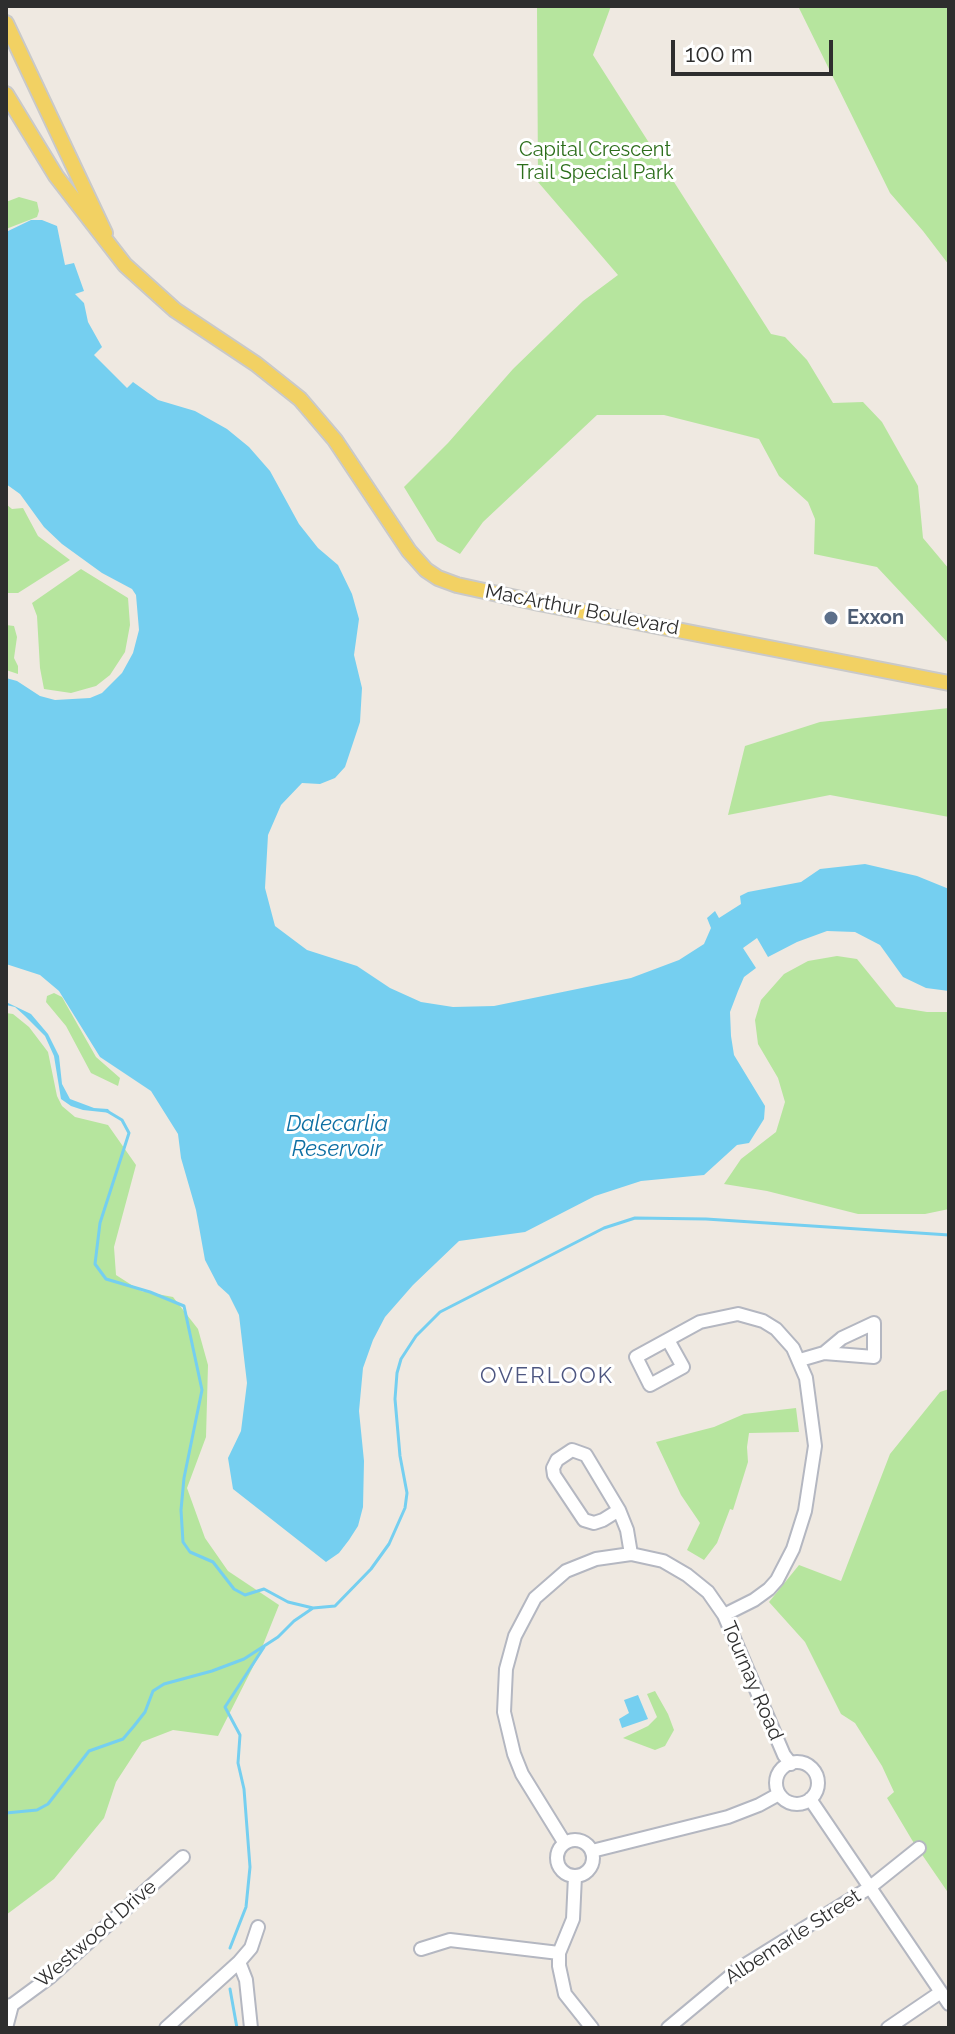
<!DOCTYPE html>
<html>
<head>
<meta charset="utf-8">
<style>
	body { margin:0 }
	#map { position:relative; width:955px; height:2034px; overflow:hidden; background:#efe9e1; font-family:Raleway,sans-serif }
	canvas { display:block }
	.frame { position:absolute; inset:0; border:8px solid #2e2e2e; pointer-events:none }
	.scale { position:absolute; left:671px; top:40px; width:162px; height:36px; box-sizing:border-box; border:4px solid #2e2e2e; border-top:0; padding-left:10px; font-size:24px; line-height:28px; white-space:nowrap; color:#2e2e2e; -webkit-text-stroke:6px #fff; paint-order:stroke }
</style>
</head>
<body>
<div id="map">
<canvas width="955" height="2034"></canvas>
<div class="frame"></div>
<div class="scale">100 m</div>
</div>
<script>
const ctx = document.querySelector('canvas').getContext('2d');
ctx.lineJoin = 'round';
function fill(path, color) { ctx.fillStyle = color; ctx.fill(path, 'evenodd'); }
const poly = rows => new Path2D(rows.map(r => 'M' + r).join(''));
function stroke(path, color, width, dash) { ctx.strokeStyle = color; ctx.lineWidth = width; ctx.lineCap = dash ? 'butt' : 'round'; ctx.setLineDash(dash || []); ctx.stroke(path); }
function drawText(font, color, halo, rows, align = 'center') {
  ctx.font = font + ' Raleway,sans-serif'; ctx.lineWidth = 6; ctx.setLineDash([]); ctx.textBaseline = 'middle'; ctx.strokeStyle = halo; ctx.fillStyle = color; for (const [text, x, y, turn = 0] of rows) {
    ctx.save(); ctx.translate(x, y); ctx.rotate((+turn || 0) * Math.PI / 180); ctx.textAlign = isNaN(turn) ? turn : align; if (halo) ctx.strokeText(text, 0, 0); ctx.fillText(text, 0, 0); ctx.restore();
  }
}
fill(poly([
	[537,6,611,6,593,55,771,334,785,337,807,360,833,403,863,402,882,422,918,486,923,538,949,569,949,644,877,567,814,554,815,519,808,502,779,476,759,439,664,415,597,415,483,522,460,554,437,541,404,487,448,443,513,369,583,301,618,275,538,182],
	[798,6,949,6,949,265,923,231,890,193],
	[19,197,37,202,39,211,37,217,6,229,6,202],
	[6,504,12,509,23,508,38,536,70,560,18,593,6,593],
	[81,569,128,598,130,625,125,652,110,675,96,686,71,693,44,689,40,668,37,616,32,603],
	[6,625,14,626,17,637,14,658,18,666,18,674,6,670],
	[949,708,949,817,830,795,728,815,745,746,820,722],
	[837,956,857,959,896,1007,927,1012,949,1012,949,1209,925,1214,858,1214,767,1191,724,1184,741,1159,776,1132,785,1102,778,1078,758,1044,755,1020,761,1000,784,974,808,961],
	[54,993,62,997,96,1057,120,1078,118,1086,91,1073,66,1026,46,1002,47,996],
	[6,1013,13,1014,29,1027,48,1052,57,1096,62,1106,75,1117,108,1125,136,1165,114,1247,116,1275,141,1291,173,1297,198,1329,208,1365,206,1437,187,1488,205,1538,228,1571,279,1605,259,1655,218,1736,173,1730,142,1742,116,1782,104,1818,54,1879,6,1915],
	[949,1389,949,1894,912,1840,887,1798,894,1792,882,1766,855,1723,841,1714,805,1642,769,1602,799,1565,841,1581,890,1454,940,1392],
	[796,1408,799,1432,749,1433,747,1447,748,1462,733,1510,730,1509,717,1543,704,1560,687,1550,700,1523,681,1495,656,1442,714,1427,744,1414],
	[655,1691,668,1714,674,1730,665,1746,655,1750,623,1738,648,1726,657,1717,647,1694]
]), '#b6e59e');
fill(poly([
	[31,220,42,220,57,226,65,265,74,263,84,291,75,294,84,303,88,322,102,347,94,355,127,388,133,382,158,400,195,411,227,429,249,447,270,471,299,524,318,548,338,565,352,594,359,619,354,655,362,688,360,722,345,767,335,778,320,784,302,783,281,805,268,835,265,888,275,926,307,950,357,966,390,988,421,1002,453,1007,494,1006,631,978,679,960,704,944,711,928,707,918,715,911,719,918,741,904,740,896,748,892,801,882,820,869,865,864,917,876,949,889,949,991,926,988,903,977,880,945,855,932,827,931,797,942,768,957,757,938,743,948,756,968,744,977,738,991,730,1012,731,1036,734,1055,765,1106,764,1119,749,1143,737,1145,704,1175,641,1181,595,1196,525,1232,459,1241,413,1285,385,1317,373,1340,363,1368,359,1411,364,1461,363,1507,358,1526,349,1540,339,1553,326,1562,233,1489,228,1458,241,1431,247,1383,239,1315,229,1295,218,1285,205,1260,196,1210,181,1158,178,1134,151,1091,100,1057,59,991,40,975,6,964,6,678,17,681,40,696,55,700,90,698,102,693,122,673,133,653,139,630,136,595,132,589,102,573,62,544,44,527,20,494,6,484,6,232],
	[6,1002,31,1014,48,1034,59,1056,62,1084,70,1099,94,1108,108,1109,111,1113,83,1110,71,1106,61,1099,54,1056,45,1036,25,1016,15,1007,6,1005],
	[638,1695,648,1719,622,1728,619,1719,629,1713,624,1700]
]), '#75cff0');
stroke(poly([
	[107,1111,122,1120,129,1133,100,1223,95,1264,106,1279,150,1292,184,1306,202,1390,184,1478,181,1510,183,1542,190,1552,213,1562,234,1589,245,1595,264,1589,288,1602,313,1608],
	[6,1813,37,1810,48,1804,89,1751,123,1739,134,1726,145,1712,153,1691,164,1684,212,1671,244,1659,278,1637,294,1621,313,1608,335,1606,371,1569,389,1544,405,1508,407,1493,400,1456,395,1399,397,1373,401,1359,416,1336,440,1312,604,1228,635,1218,706,1219,949,1235],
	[230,1948,246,1907,250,1867,244,1789,238,1763,240,1735,225,1707,264,1647],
	[230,1989,237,2028]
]), '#75cff0', 3);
const minor = poly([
	[668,1340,683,1367,650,1385,636,1357,700,1322,738,1314,763,1321,776,1329,793,1348,806,1378,815,1446,805,1511,793,1549,777,1580,769,1589,754,1600,724,1615],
	[800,1360,824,1353,874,1357,874,1323,842,1338,824,1353],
	[619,1510,603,1520,594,1523,584,1520,554,1475,553,1468,557,1460,572,1450,586,1455,619,1510,627,1530,631,1554],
	'776 1783a21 21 0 1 1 42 0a21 21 0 1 1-42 0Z',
	[810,1799,949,2004],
	'557 1858a18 18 0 1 1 36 0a18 18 0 1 1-36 0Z',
	[564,1842,522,1774,514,1754,504,1712,506,1669,515,1636,535,1598,566,1571,596,1559,631,1554,663,1561,687,1575,708,1592,724,1615,784,1755,791,1764],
	[592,1851,728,1817,759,1805,779,1794],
	[575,1876,573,1919,559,1953,559,1966,565,1994,592,2028],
	[421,1949,450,1940,559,1953],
	[239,1962,246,1980,251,2028],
	[6,2006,12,2005,50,1977,183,1857],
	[6,2028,12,2005],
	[166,2028,239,1962,251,1948,258,1927],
	[668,2028,740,1968,869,1888,919,1848],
	[888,2028,941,1992]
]);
const major = poly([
	[6,23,105,233],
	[6,94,56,176,125,265,175,310,256,364,300,399,335,440,409,551,426,570,438,578,457,585,539,603,949,683]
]);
stroke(minor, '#b4b7c1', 16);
stroke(major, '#c9c9c9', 18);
stroke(minor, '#fff', 12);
stroke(major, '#f2d163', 14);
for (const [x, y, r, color] of [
	[831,618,8,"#5c6f8a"]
]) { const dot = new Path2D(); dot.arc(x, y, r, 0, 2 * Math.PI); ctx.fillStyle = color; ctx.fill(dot); stroke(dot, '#fff', 3); }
drawText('20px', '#2c6e1b', '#fff', [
	["Capital Crescent",595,150],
	["Trail Special Park",595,173]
]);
drawText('20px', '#2e2e2e', '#fff', [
	["MacArthur Boulevard",582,610,11],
	["Tournay Road",752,1681,67],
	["Westwood Drive",96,1934,-41],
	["Albemarle Street",793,1937,-33]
]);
drawText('bold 20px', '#4e5e75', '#fff', [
	["Exxon",847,618]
], 'left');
drawText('italic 22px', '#0d6fa3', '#fff', [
	["Dalecarlia",337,1124],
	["Reservoir",337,1149]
]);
ctx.letterSpacing = '2px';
drawText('22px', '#4d5680', '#fff', [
	["OVERLOOK",547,1376]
]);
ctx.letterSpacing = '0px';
</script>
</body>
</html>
